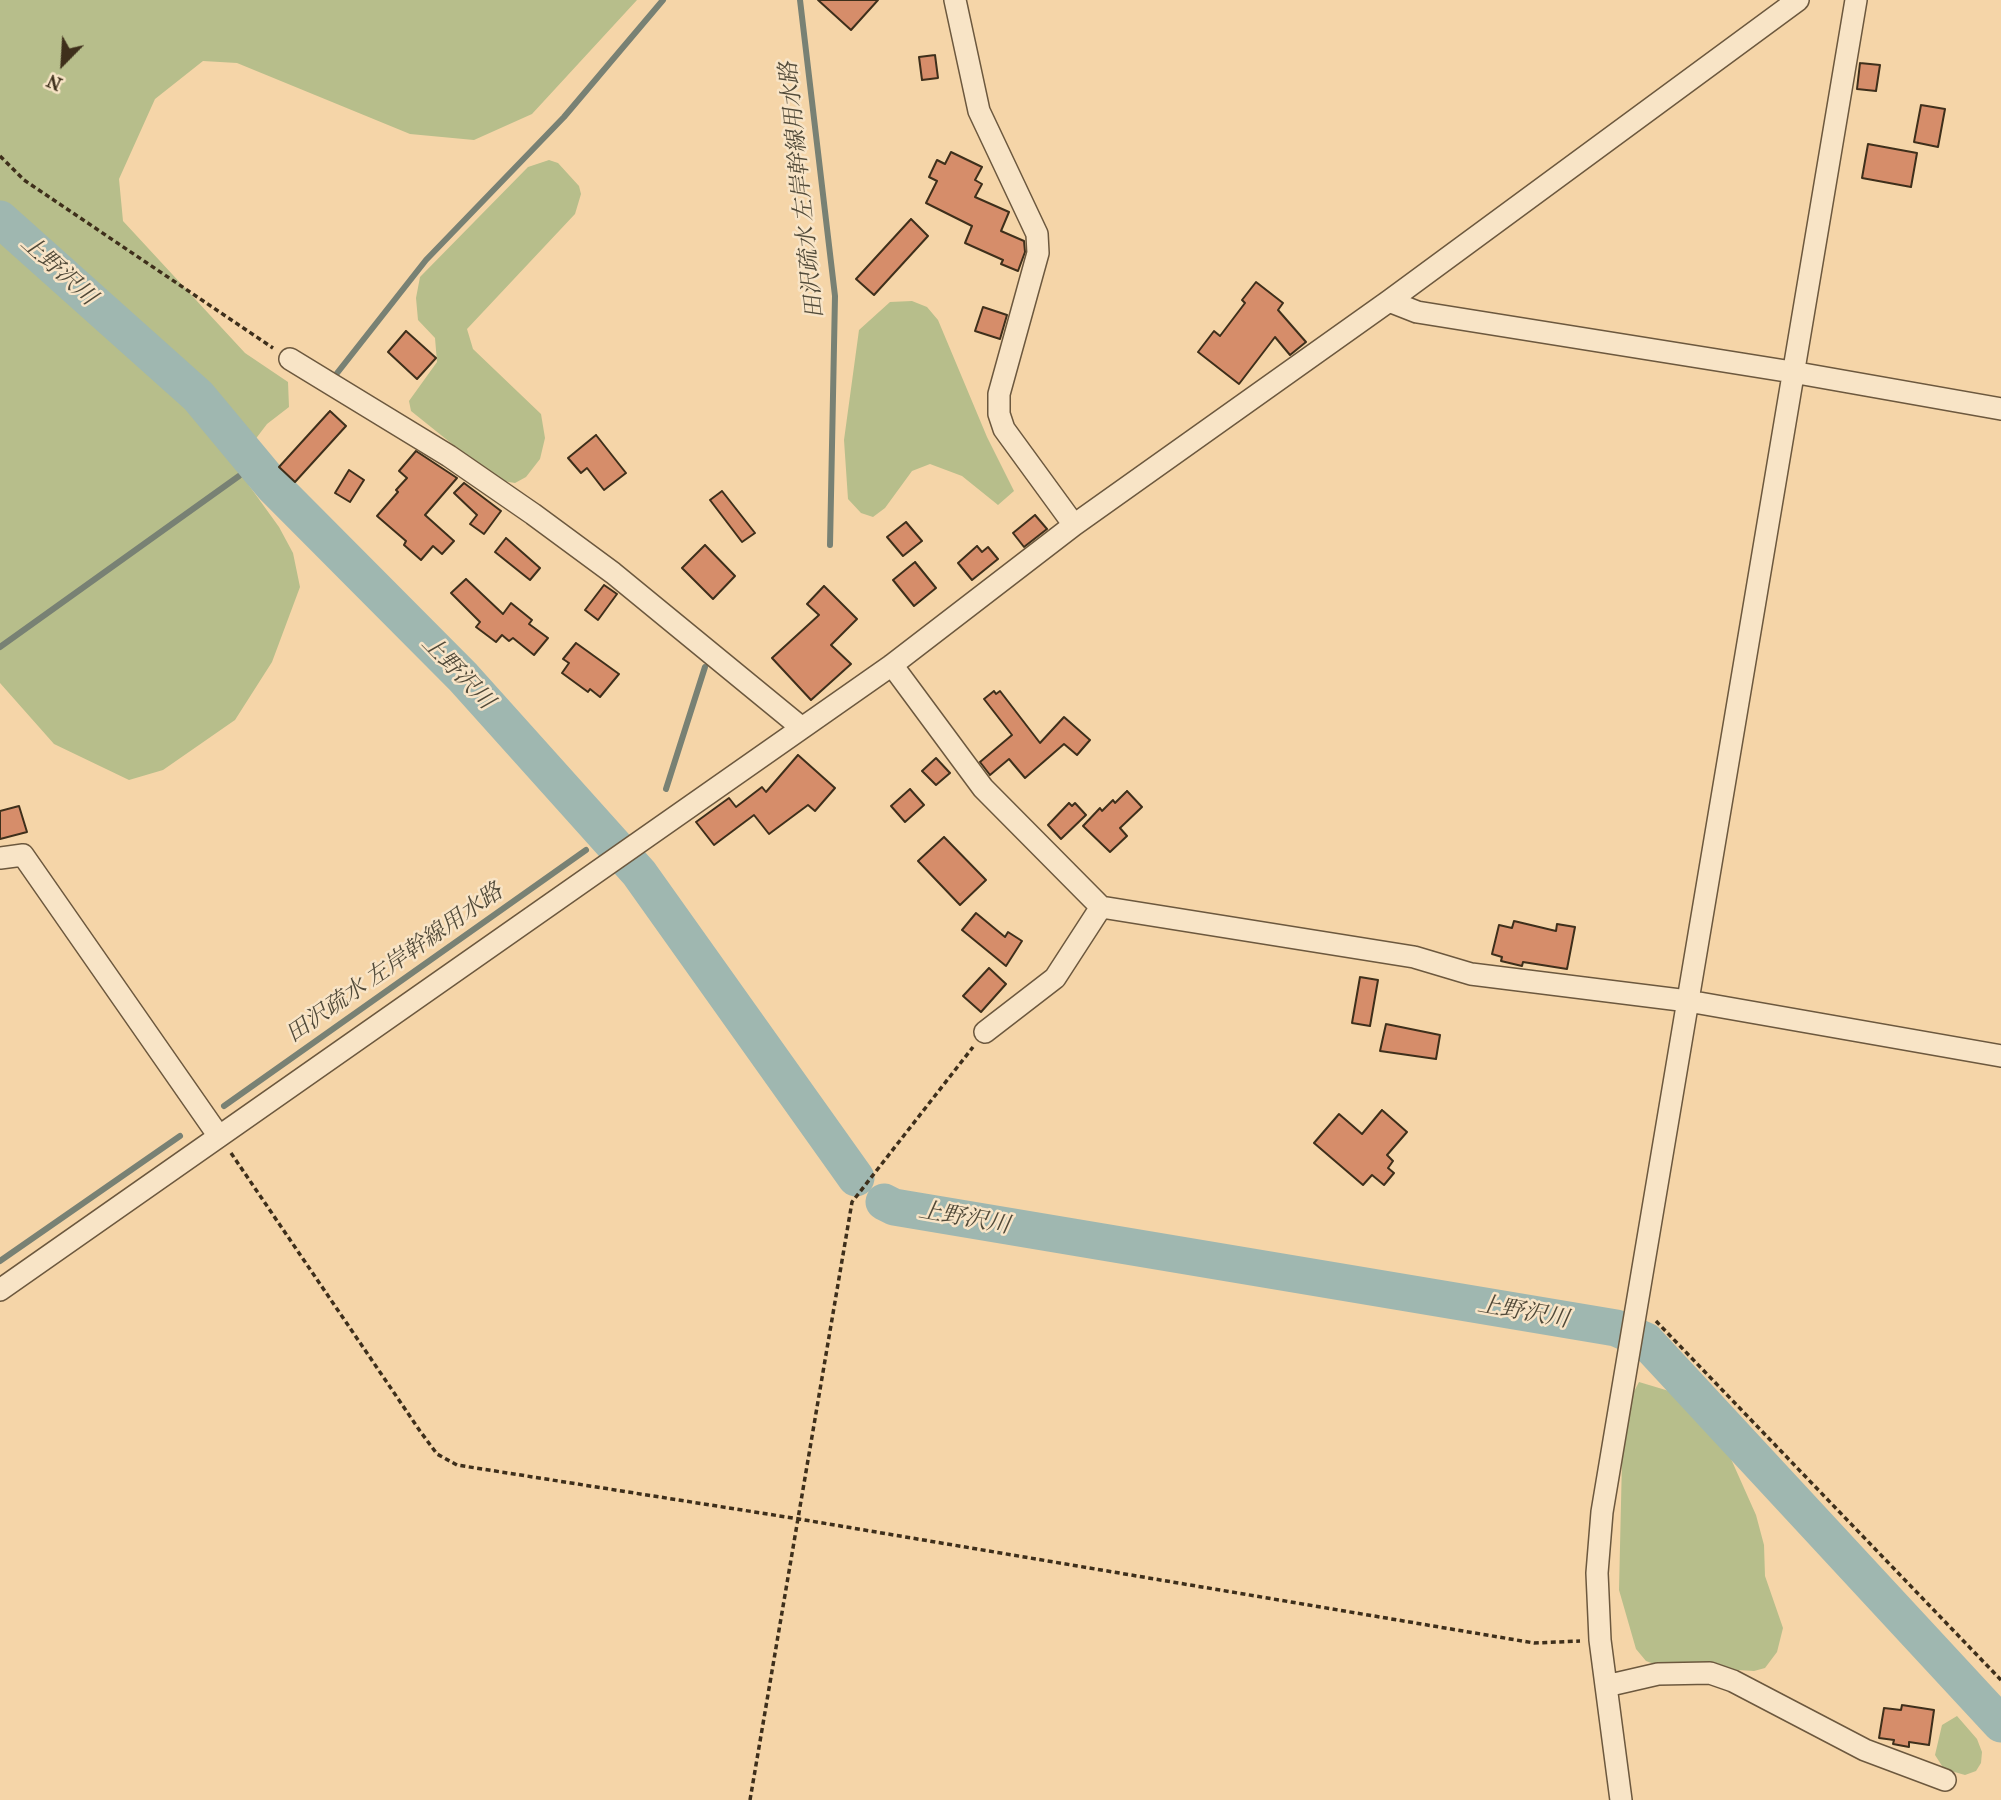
<!DOCTYPE html>
<html>
<head>
<meta charset="utf-8">
<style>
	body { margin:0 }
	#map { position:relative; width:2001px; height:1800px; overflow:hidden; background:#f5d5a8; font-family:"IM FELL French Canon",serif }
	canvas { display:block }
	.north { position:absolute; left:28px; top:28px; width:70px; height:70px; -webkit-text-stroke:5px #f8e4c6; paint-order:stroke; rotate:204deg; font-size:19px; font-weight:700; line-height:28px; text-align:center; color:#3e2f1b }
	.north::after { content:''; display:block; margin:auto; width:24px; height:32px; background:#3e2f1b; clip-path:polygon(50% 0,100% 100%,50% 72%,0 100%) }
</style>
</head>
<body>
<div id="map">
<canvas width="2001" height="1800"></canvas>
<div class="north">N</div>
</div>
<script>
const ctx = document.querySelector('canvas').getContext('2d');
ctx.lineJoin = 'round';
function fill(path, color) { ctx.fillStyle = color; ctx.fill(path, 'evenodd'); }
const poly = rows => new Path2D(rows.map(r => 'M' + r).join(''));
function stroke(path, color, width, dash) { ctx.strokeStyle = color; ctx.lineWidth = width; ctx.lineCap = dash ? 'butt' : 'round'; ctx.setLineDash(dash || []); ctx.stroke(path); }
function drawText(font, color, halo, rows, align = 'center') {
  ctx.font = font + ' "IM FELL French Canon","Noto Serif JP",serif'; ctx.lineWidth = 5; ctx.setLineDash([]); ctx.textBaseline = 'middle'; ctx.strokeStyle = halo; ctx.fillStyle = color; for (const [text, x, y, turn = 0] of rows) {
    ctx.save(); ctx.translate(x, y); ctx.rotate((+turn || 0) * Math.PI / 180); ctx.textAlign = isNaN(turn) ? turn : align; if (halo) ctx.strokeText(text, 0, 0); ctx.fillText(text, 0, 0); ctx.restore();
  }
}
fill(poly([
	[0,0,637,0,532,114,474,140,410,134,237,63,203,61,155,99,119,179,123,221,245,353,288,382,289,407,267,424,235,466,279,527,293,553,300,587,272,662,235,720,163,770,129,780,54,744,0,683],
	[549,160,558,163,579,186,581,194,575,214,467,329,473,349,541,414,545,438,540,459,526,477,515,483,497,480,411,411,409,401,437,362,435,338,418,320,416,298,420,277,528,167],
	[912,301,927,307,938,320,987,437,1014,491,998,505,962,476,930,464,912,471,885,508,873,517,861,513,848,499,844,440,859,330,890,302],
	[1639,1382,1669,1391,1723,1441,1756,1515,1764,1545,1765,1576,1783,1628,1777,1652,1765,1668,1754,1671,1657,1665,1646,1661,1636,1649,1619,1590,1622,1460,1627,1405],
	[1957,1716,1977,1739,1982,1752,1981,1763,1976,1771,1965,1775,1944,1769,1935,1755,1942,1725]
]), '#b7be8b');
stroke(poly([
	[800,0,835,296,830,545],
	[334,377,426,260,564,117,663,0],
	[0,647,239,476],
	[666,789,705,667],
	[224,1106,586,850],
	[0,1261,180,1136]
]), '#788174', 6);
stroke(poly([
	[0,219,198,396,273,486,463,677,639,873,856,1178],
	[884,1202,894,1207,1616,1328,1646,1341,2001,1724]
]), '#9fb7b0', 37);
const building = poly([
	[818,0,878,0,851,30,818,0],
	[935,55,938,78,922,80,919,57,935,55],
	[1860,63,1880,65,1876,91,1857,89,1860,63],
	[1921,105,1945,109,1938,147,1914,142,1921,105],
	[1868,144,1917,153,1911,187,1862,178,1868,144],
	[951,152,982,167,975,180,982,184,975,197,1009,212,1001,231,1024,241,1025,252,1018,271,1001,264,1003,260,965,243,972,226,926,203,937,181,929,177,937,160,945,164,951,152],
	[911,219,928,236,874,295,856,279,911,219],
	[1256,282,1283,303,1278,310,1306,342,1290,355,1275,337,1239,384,1198,352,1214,331,1220,336,1245,303,1242,300,1256,282],
	[983,307,1007,315,1000,339,975,331,983,307],
	[406,331,436,358,417,379,388,352,406,331],
	[330,411,346,426,295,482,279,467,330,411],
	[596,435,626,473,604,490,587,468,581,473,568,458,596,435],
	[416,451,457,478,425,515,454,541,442,554,433,546,421,560,404,545,406,541,377,516,398,492,396,490,407,478,399,471,416,451],
	[349,470,364,480,350,502,335,493,349,470],
	[464,483,501,511,484,534,470,524,477,515,454,493,464,483],
	[722,491,755,533,742,542,710,500,722,491],
	[1035,515,1047,529,1024,547,1013,533,1035,515],
	[906,522,922,541,903,556,887,537,906,522],
	[506,538,540,568,530,580,495,552,506,538],
	[705,545,735,576,713,599,682,568,705,545],
	[977,546,982,552,988,547,998,559,972,580,958,563,977,546],
	[915,562,936,588,914,606,893,580,915,562],
	[466,579,503,614,511,603,532,620,529,624,548,638,534,655,513,638,509,641,502,635,496,642,476,627,480,622,451,593,466,579],
	[604,585,617,594,598,620,585,610,604,585],
	[824,586,857,619,831,645,851,664,811,700,772,658,819,615,807,604,824,586],
	[576,643,619,674,600,697,590,689,588,692,562,673,569,663,563,659,576,643],
	[994,691,996,694,1000,691,1040,743,1064,717,1090,740,1077,755,1064,744,1025,778,1009,759,990,775,980,762,1012,735,984,699,994,691],
	[798,755,835,788,815,811,808,805,769,834,754,815,714,845,696,822,729,798,736,807,762,787,766,792,798,755],
	[936,758,950,773,936,785,922,771,936,758],
	[910,789,924,805,905,822,891,806,910,789],
	[1127,791,1142,807,1120,828,1127,836,1110,852,1083,826,1100,808,1102,811,1113,800,1115,803,1127,791],
	[1069,803,1072,806,1075,803,1086,815,1061,839,1048,825,1069,803],
	[19,806,27,832,0,839,0,811,19,806],
	[944,837,986,880,960,905,918,861,944,837],
	[976,913,1005,937,1008,932,1022,941,1006,966,962,930,976,913],
	[1514,921,1556,931,1557,924,1575,927,1567,969,1523,962,1522,966,1501,961,1502,957,1492,954,1499,925,1512,928,1514,921],
	[989,968,1006,984,981,1012,963,996,989,968],
	[1360,977,1378,980,1370,1026,1352,1023,1360,977],
	[1386,1024,1440,1035,1436,1059,1380,1051,1386,1024],
	[1382,1110,1407,1132,1387,1155,1393,1161,1388,1168,1394,1173,1384,1185,1372,1175,1363,1185,1314,1143,1339,1114,1362,1134,1382,1110],
	[1902,1705,1934,1710,1929,1745,1909,1742,1909,1747,1893,1744,1894,1740,1879,1738,1884,1708,1901,1710,1902,1705]
]);
fill(building, '#d68d6a');
stroke(building, '#3e2f1b', 2);
const minor = poly([
	[955,0,979,111,1037,234,1038,253,999,394,999,414,1004,429,1074,525],
	[1389,301,1417,312,1792,372,2001,409],
	[290,359,449,456,533,514,613,573,802,728],
	[892,665,983,788,1101,907,1414,957,1471,974,1688,1001,2001,1056],
	[0,858,23,855,218,1135],
	[985,1032,1055,978,1101,907],
	[0,1290,892,665,1074,525,1389,301,1798,0],
	[1606,1686,1658,1674,1710,1673,1733,1681,1865,1750,1945,1780],
	[1621,1800,1600,1640,1597,1573,1602,1512,1856,0]
]);
stroke(minor, '#6c583e', 24);
stroke(poly([
	[0,156,24,180,273,348],
	[231,1153,420,1431,437,1454,457,1465,799,1519,1534,1643,1580,1641],
	[1656,1321,2001,1680],
	[750,1800,852,1202,973,1047]
]), '#3e2f1b', 3.5, [5, 3.5]);
stroke(minor, '#f8e4c6', 21);
drawText('italic 23px', '#514a39', '#f8e4c6', [
	["田沢疏水 左岸幹線用水路",803,190,-96],
	["上野沢川",58,271,42],
	["上野沢川",457,673,46],
	["田沢疏水 左岸幹線用水路",395,964,-35],
	["上野沢川",964,1219,10],
	["上野沢川",1523,1313,10]
]);
</script>
</body>
</html>
